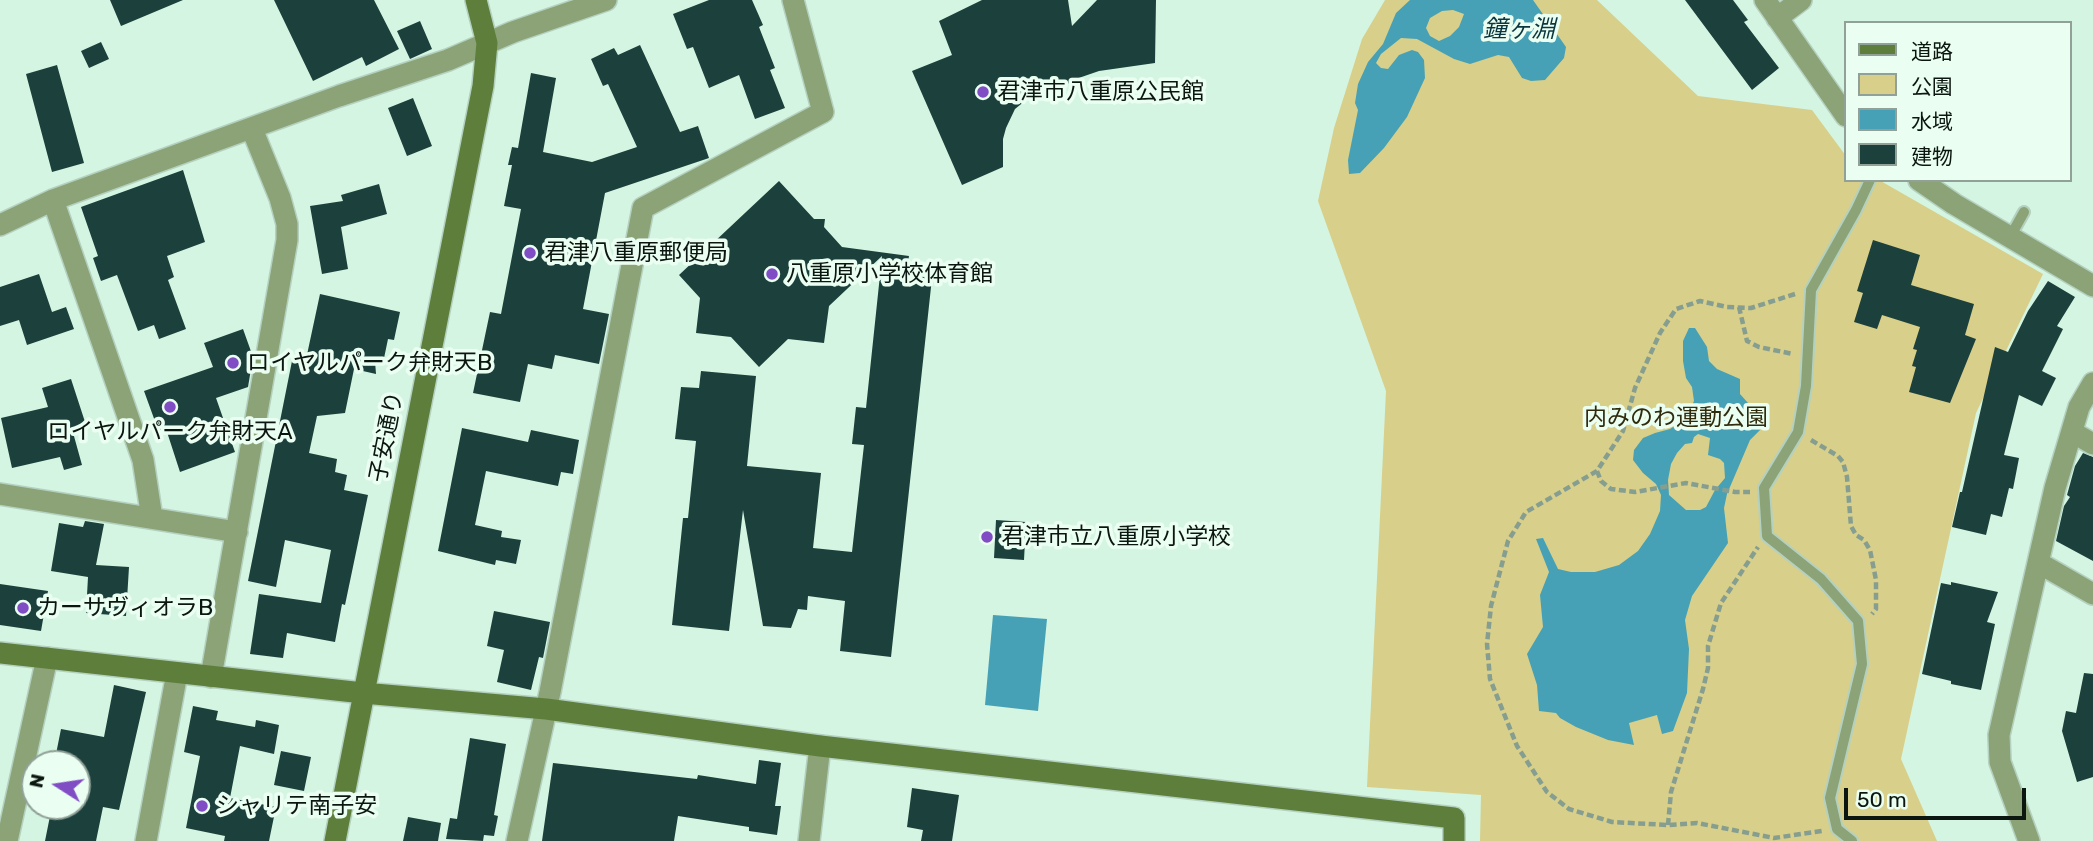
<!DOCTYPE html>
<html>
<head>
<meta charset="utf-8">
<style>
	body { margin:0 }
	#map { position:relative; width:2093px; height:841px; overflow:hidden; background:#d4f5e1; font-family:Rubik,"Noto Sans JP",sans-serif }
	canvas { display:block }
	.legend { position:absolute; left:1844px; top:21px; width:228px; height:161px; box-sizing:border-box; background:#ebfef2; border:2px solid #91a198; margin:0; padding:9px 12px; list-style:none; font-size:21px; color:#0b1610 }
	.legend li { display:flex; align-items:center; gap:14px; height:35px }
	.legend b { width:35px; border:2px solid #91a198 }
	.north { position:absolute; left:21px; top:750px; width:70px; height:70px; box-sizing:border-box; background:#ebfef2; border:2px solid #91a198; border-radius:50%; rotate:282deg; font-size:19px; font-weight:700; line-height:28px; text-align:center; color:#0b1610 }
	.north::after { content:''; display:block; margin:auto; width:24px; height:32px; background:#804dc5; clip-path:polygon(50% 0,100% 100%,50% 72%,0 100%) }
	.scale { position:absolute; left:1844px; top:788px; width:182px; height:32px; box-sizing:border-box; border:4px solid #0b1610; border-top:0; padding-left:9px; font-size:21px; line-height:24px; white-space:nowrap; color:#0b1610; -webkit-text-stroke:5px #ebfef2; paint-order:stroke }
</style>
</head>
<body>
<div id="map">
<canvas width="2093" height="841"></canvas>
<ul class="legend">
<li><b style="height:9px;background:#5e7f3b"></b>道路</li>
<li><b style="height:19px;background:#d8cf8a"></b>公園</li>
<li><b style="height:19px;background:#46a1b6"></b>水域</li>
<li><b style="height:19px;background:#1c413d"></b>建物</li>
</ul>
<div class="north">N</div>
<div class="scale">50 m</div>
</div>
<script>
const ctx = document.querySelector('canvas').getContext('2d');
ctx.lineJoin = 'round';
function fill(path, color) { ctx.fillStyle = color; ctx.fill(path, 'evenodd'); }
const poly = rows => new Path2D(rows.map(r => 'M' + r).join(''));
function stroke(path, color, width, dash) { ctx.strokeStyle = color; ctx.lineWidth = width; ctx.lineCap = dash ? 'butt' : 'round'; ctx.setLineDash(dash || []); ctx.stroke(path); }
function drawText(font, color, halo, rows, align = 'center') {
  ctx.font = font + ' Rubik,"Noto Sans JP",sans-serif'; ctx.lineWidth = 7; ctx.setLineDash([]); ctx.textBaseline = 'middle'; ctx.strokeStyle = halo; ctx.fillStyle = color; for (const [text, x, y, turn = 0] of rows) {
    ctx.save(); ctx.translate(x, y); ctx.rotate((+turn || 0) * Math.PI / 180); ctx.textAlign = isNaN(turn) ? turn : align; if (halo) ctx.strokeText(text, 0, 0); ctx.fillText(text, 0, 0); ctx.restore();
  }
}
fill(poly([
	[1385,0,1597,0,1698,96,1812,110,1846,156,1846,180,1879,180,2043,274,1976,413,1901,759,1937,841,1480,841,1481,795,1367,787,1386,391,1318,201,1334,128,1362,39]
]), '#d8cf8a');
fill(poly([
	[1410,0,1533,0,1566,47,1564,58,1545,80,1531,81,1522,78,1509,57,1498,55,1470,64,1454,59,1417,39,1401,38,1381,54,1376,63,1381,68,1388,69,1399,55,1412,50,1418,52,1424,60,1425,78,1407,117,1384,148,1360,173,1349,174,1348,160,1358,110,1355,103,1358,84,1368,62,1383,44,1396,13],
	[1442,11,1453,10,1464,14,1459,27,1450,36,1439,41,1430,36,1426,28,1430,18],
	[1689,328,1695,328,1707,347,1709,361,1717,369,1740,379,1740,394,1748,403,1762,428,1750,440,1727,494,1724,508,1728,543,1692,596,1685,620,1689,649,1687,693,1673,731,1662,734,1657,715,1629,723,1634,745,1608,740,1576,727,1560,718,1556,713,1539,711,1537,685,1527,654,1543,627,1540,595,1549,572,1536,539,1543,538,1558,569,1571,572,1595,572,1619,565,1638,551,1650,534,1660,511,1661,495,1656,484,1643,473,1633,460,1634,450,1643,438,1655,433,1670,429,1685,419,1694,401,1692,387,1686,378,1683,361,1683,341],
	[1698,434,1710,438,1708,455,1720,459,1724,463,1725,478,1715,490,1706,507,1700,510,1686,510,1669,495,1668,480,1671,464,1677,453,1685,444,1692,443,1694,437],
	[993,615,1047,619,1038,711,985,705]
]), '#46a1b6');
fill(poly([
	[110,0,183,0,121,26],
	[274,0,374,0,399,49,366,66,362,57,313,81],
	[709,0,752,0,763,25,759,27,775,68,770,70,785,108,755,119,739,75,709,88,693,47,687,49,673,14],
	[982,0,1068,0,1072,26,1097,0,1156,0,1155,63,1099,71,1070,81,1062,93,1045,92,1031,96,1015,109,1006,128,1003,139,1003,167,962,185,912,71,952,55,939,21],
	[1685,0,1733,0,1748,20,1744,22,1779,68,1752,90],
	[420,21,432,49,410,59,397,31],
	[101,42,109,59,89,68,81,51],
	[640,45,680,132,698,126,709,158,605,193,583,309,609,314,599,364,555,355,552,369,528,364,520,402,473,393,490,312,501,314,521,209,504,206,512,165,508,165,512,147,518,148,531,73,556,78,543,152,592,162,637,147,608,84,603,86,591,59,614,48,618,55],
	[57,65,84,163,52,172,26,74],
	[413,98,432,146,407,156,388,108],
	[183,170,205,242,167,256,174,277,168,280,186,329,159,339,154,325,138,331,117,275,101,281,93,258,98,256,81,207],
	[779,181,814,219,825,219,824,227,842,247,909,256,906,275,932,278,891,657,840,651,845,601,808,596,807,610,798,609,791,628,763,626,743,510,729,631,672,625,683,518,688,518,696,441,675,439,681,387,699,388,701,371,756,376,747,466,821,473,813,548,852,552,864,445,852,444,856,407,866,408,882,256,829,306,824,343,788,339,759,367,731,337,696,333,700,298,679,275],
	[379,184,387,214,341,227,348,269,322,274,310,206,343,201,341,195],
	[1873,240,1920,255,1911,285,1974,304,1965,335,1976,339,1950,403,1909,392,1916,367,1912,366,1917,350,1913,349,1920,327,1882,315,1877,329,1854,322,1863,293,1857,291],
	[39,274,52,312,66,307,74,329,27,345,19,320,0,326,0,287],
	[2048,281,2075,297,2057,326,2063,329,2042,371,2056,378,2042,406,2019,395,2004,455,2019,458,2013,489,2009,488,2002,517,1991,514,1986,535,1952,527,1960,492,1962,492,1995,347,2008,352,2028,311],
	[320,294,400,312,394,340,388,339,383,363,375,361,376,374,354,369,345,413,317,416,309,453,337,459,335,472,347,475,344,490,368,495,345,605,342,604,335,642,287,633,283,658,250,654,259,594,321,603,331,550,285,540,276,587,248,581,292,361,305,364],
	[243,329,253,357,248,387,216,398,235,452,180,472,167,432,160,435,144,391,213,367,204,343],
	[71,379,86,425,72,429,82,465,64,470,60,457,12,468,1,418,48,407,42,388],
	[462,428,528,442,531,430,579,440,573,474,561,472,558,486,486,471,475,525,502,531,501,537,521,540,516,564,496,560,495,565,438,551],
	[2083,453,2093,457,2093,561,2056,541,2064,506,2070,497,2067,495,2075,466],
	[996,520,1026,522,1024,560,994,558],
	[85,521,104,524,96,565,129,567,126,616,86,613,88,577,51,571,59,523,83,527],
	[1951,582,1998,592,1987,622,1995,624,1981,690,1951,684,1951,681,1922,674,1941,583,1951,585],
	[0,584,48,591,41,631,0,625],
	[494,611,550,622,543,658,539,657,531,690,497,682,504,650,487,646],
	[2084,673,2093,674,2093,777,2077,782,2062,731,2066,711,2076,713],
	[114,685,146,692,119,810,103,807,96,841,45,841,52,806,77,806,77,764,54,764,61,729,104,737],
	[193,706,218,711,216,720,255,727,256,720,279,725,274,754,240,746,230,798,276,807,269,841,224,841,225,836,186,828,200,756,184,752],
	[470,738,506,744,494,815,498,816,494,836,484,835,483,841,446,839,450,818,457,819],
	[281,751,311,757,304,791,274,785],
	[759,760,781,763,775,806,781,806,777,835,749,831,749,827,678,816,674,841,542,841,553,763,697,779,698,775,756,784],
	[912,788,959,795,952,841,921,841,923,830,907,827],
	[408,817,441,823,438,841,403,841]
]), '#1c413d');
const lane = poly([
	[2010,237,2024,212],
	[1852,841,1837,829,1830,798,1862,664,1858,621,1821,579,1767,536,1764,488,1798,432,1806,386,1811,290,1856,210,1870,180]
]);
const street = poly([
	[1765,0,1846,116],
	[1777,18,1801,0],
	[1919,180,1954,204,2093,286],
	[53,200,143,460,152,518],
	[0,225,53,200,339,96,448,60,513,32,606,0],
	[2072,432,2093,444],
	[0,494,237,532],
	[2039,563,2093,594],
	[211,677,287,240,287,224,280,198,252,129],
	[7,841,47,658],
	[146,841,177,673],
	[517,841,550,692,643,208,823,112,793,0],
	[809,841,820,746],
	[2029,841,2000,762,1999,735,2055,488,2079,407,2093,383]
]);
const secondary = poly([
	[0,653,363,693,546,709,820,746,1454,818,1454,841],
	[335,841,483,86,487,43,476,0]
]);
stroke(lane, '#b4d1c0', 14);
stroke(street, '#b4d1c0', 24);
stroke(secondary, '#b4d1c0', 24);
stroke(poly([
	[1795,294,1751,308,1727,307,1700,301,1676,309,1660,333,1635,388,1623,431,1597,471,1526,512,1508,541,1491,606,1487,644,1490,679,1517,746,1547,792,1569,809,1612,822,1668,825,1697,823,1774,838,1822,831],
	[1739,307,1747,341,1759,347,1793,354],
	[1811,440,1838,456,1843,462,1847,477,1851,526,1856,535,1864,540,1870,550,1876,580,1876,609,1872,614],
	[1597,471,1601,481,1611,489,1635,492,1686,483,1735,492,1750,492],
	[1668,825,1671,792,1703,689,1708,668,1708,646,1721,603,1758,547]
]), '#869e90', 4.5, [7, 3.5]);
stroke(lane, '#8ca377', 10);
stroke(street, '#8ca377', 21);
stroke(secondary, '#5e7f3b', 21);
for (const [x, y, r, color] of [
	[983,92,7,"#804dc5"],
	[530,253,7,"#804dc5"],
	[772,274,7,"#804dc5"],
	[233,363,7,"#804dc5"],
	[170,407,7,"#804dc5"],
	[987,537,7,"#804dc5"],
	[23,608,7,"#804dc5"],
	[202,806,7,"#804dc5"]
]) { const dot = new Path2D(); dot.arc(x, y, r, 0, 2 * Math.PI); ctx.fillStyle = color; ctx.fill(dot); stroke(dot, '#ebfef2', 2.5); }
drawText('23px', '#0b1610', '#ebfef2', [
	["君津市八重原公民館",997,92],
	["君津八重原郵便局",544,253],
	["八重原小学校体育館",786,274],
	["ロイヤルパーク弁財天B",247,363],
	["ロイヤルパーク弁財天A",170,432,"center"],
	["君津市立八重原小学校",1001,537],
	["カーサヴィオラB",37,608],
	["シャリテ南子安",216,806]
], 'left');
drawText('23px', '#2f2b0c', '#ebfef2', [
	["内みのわ運動公園",1676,418]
]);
drawText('23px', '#0b1610', '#ebfef2', [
	["子安通り",387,437,-79]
]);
drawText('italic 24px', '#0a363f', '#ebfef2', [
	["鐘ヶ淵",1519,30]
]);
</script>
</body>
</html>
